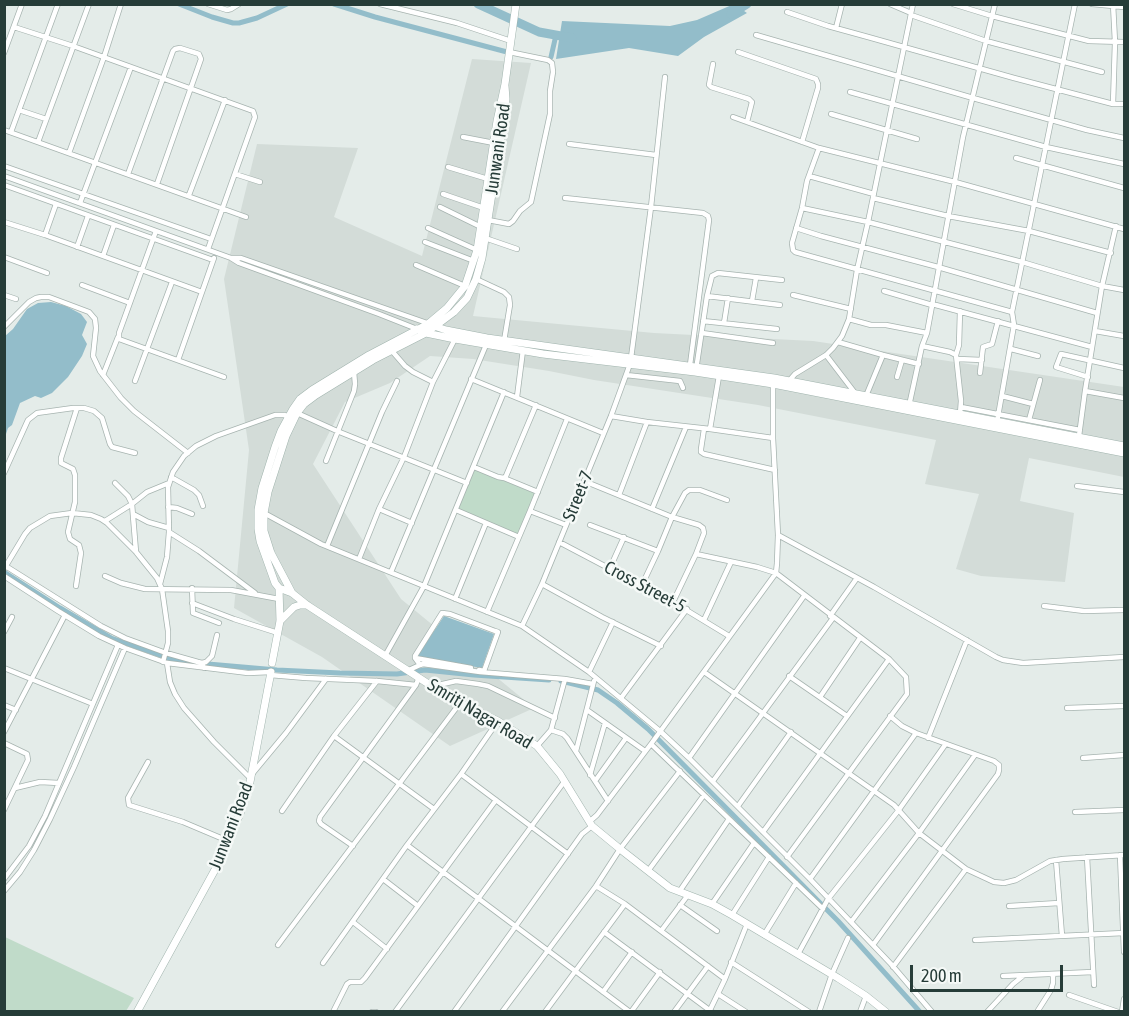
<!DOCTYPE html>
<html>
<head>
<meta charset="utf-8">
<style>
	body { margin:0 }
	#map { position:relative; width:1129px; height:1016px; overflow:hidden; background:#e4ece9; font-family:"Asap Condensed",sans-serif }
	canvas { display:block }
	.frame { position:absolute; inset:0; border:6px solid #263c38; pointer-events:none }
	.scale { position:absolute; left:910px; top:965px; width:153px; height:27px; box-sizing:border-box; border:3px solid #263c38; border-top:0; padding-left:8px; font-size:18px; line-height:21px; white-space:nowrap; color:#263c38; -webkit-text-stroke:4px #f5f9f7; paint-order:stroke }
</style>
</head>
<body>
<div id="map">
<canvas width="1129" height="1016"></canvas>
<div class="frame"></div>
<div class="scale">200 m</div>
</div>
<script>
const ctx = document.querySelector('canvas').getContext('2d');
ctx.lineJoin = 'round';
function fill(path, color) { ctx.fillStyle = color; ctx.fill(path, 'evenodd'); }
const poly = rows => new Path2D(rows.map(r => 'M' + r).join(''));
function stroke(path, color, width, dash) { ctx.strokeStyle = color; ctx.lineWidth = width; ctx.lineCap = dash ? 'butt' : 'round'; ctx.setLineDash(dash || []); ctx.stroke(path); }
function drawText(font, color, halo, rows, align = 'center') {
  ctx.font = font + ' "Asap Condensed",sans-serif'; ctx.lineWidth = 5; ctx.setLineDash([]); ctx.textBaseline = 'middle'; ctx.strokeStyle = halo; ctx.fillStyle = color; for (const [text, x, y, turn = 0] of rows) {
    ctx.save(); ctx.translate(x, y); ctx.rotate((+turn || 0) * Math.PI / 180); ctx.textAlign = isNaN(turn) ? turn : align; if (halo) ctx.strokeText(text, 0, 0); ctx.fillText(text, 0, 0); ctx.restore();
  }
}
fill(poly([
	[472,59,531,63,473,316,654,333,813,341,1124,387,1124,477,1029,458,1020,501,1074,513,1065,582,981,576,956,569,979,494,925,484,936,440,758,405,594,380,549,371,473,359,430,356,390,383,345,402,313,464,401,599,534,708,450,746,322,657,234,608,249,450,224,279,257,144,358,148,334,217,422,256]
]), '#d3dcd8');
fill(poly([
	[474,467,538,492,519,537,456,510],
	[5,937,134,998,126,1011,5,1011]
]), '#c0dbc9');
fill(poly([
	[734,4,747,13,704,37,678,56,629,48,556,59,562,21,670,26,697,20],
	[51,302,66,306,81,314,87,322,82,335,87,344,82,356,68,377,52,393,41,398,35,396,20,403,12,425,8,428,5,437,5,336,13,329,27,309,38,303],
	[444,616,494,634,482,668,418,657,420,652]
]), '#93bdca');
stroke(poly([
	[179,4,212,17,233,23,239,23,257,18,287,4],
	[334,4,375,17,507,52],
	[551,57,556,35],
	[4,572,60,608,111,638,168,658,185,662,277,670,340,673,397,674,425,670,474,675,549,680],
	[561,681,598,690,617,703,648,729,838,921,920,1012]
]), '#93bdca', 5);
stroke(poly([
	[478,4,539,32,572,38],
	[731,14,747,4]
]), '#93bdca', 9);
const street = poly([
	[208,4,227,10,231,9,239,4],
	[380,4,457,23,511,41],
	[890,4,911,13],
	[953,4,992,16,1089,41,1124,42],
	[1092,4,1124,7],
	[1113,4,1115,42,1113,104],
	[787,12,828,26,868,37,1014,78,1113,104,1124,104],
	[911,15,986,41,1102,72],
	[14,27,73,46,253,111,255,117,208,249],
	[836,28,842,4],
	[756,35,973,98,1087,130,1124,138],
	[738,52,816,79,818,84,818,88,802,142],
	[4,53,22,4],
	[713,64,709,85,711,87,749,99,752,102,747,122],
	[850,92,1046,147,1124,164],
	[19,110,46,119],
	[831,114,917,139],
	[733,117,819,148,955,182,1124,229],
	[4,130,246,217],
	[11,132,58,4],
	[463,137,494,143],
	[38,142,89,4],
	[569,144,656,155],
	[819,148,807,181,802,208,792,243,793,250,795,252,1012,312],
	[69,153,104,57,121,4],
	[1016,158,1124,188],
	[4,166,211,239],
	[448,167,488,179],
	[128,174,173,51,175,49,180,48,196,53,199,54,201,59,157,184],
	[235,174,260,182],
	[4,176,231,258,239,263,379,314,417,329],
	[809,176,874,194],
	[4,185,213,260],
	[443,194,484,208],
	[189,195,225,100],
	[565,198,703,213,708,216,709,220,690,365],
	[873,198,948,216,1029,231,1111,253],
	[80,203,131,67],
	[440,207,481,227],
	[802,208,868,222,1022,262,1102,286,1124,290],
	[488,220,509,224,513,221,520,211,531,202,550,114,550,91,553,72,552,63,548,60,509,52],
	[4,222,45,235,202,292],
	[428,228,477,250],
	[796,228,821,236,938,267,1097,313],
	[156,231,119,333,119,339,224,377],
	[45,235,56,204],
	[485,238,517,249],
	[425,242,474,261],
	[77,247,88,216],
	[103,256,114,225],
	[4,257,47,273],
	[231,258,241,258,427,323],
	[416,265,465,286],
	[476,279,504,292,509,297,510,305,504,341],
	[82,285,130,303],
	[884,291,932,305],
	[4,295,16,299],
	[793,295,851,309],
	[707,296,780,305],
	[752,301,756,278],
	[932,304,1092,347],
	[849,319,871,325,886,325,927,333],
	[703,321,777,329],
	[724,323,728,298],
	[4,327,29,302,36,298,41,297,49,297,89,312,95,319,96,328,93,356,100,371,121,398,134,411,188,453],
	[1095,331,1124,336],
	[702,333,773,343],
	[838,342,883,355,919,364],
	[922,346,950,352,956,355,961,401,960,414],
	[1011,349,1038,356],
	[392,351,405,366,413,372,433,382],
	[826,355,855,393],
	[956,355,959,345,960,311],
	[631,358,651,207,665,77],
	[958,359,982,360],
	[178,360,214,258],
	[696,370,707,296,712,276,718,273,782,280],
	[980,373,983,347,992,344,998,321],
	[103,375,118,337],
	[626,375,680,381,683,388],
	[897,377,902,360],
	[1088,377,1056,367,1061,354,1124,368],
	[471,379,603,433],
	[135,381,172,282],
	[788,382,795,374,826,355,833,348,842,336,849,319,857,270,868,222,913,4],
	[1085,391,1124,398],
	[866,396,883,355],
	[1002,396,1033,404],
	[517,397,523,350],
	[909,406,922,346,927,333,963,137,995,4],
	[961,407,1080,430],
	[297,413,337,431,467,483],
	[611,416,647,422,710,429,773,438],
	[1029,420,1040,380],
	[997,422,1014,325,1012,312,1075,4],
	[704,429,701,449,701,452,704,454,775,470],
	[710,429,719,376],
	[1079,436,1085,391,1102,286,1116,226],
	[326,461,354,391,355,384,354,372],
	[474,467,498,477,504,478,506,476,536,405],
	[4,473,28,420,37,413,73,408,84,408,94,411,102,418,110,444,112,447,135,453],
	[171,477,194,490,199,495,203,506],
	[504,478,538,492],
	[584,481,672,517,699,525,703,528,704,533,696,554],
	[115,483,128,496,132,504,136,552],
	[1077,486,1124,492],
	[619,495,647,422],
	[168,507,177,508,192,514],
	[379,509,412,523],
	[652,509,686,427],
	[456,510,519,537],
	[530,511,566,525],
	[264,513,321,544,522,626,589,672,660,731,689,758,810,879,891,964,932,1012],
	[133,514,148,522,169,528],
	[105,521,132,504,147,492,169,483],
	[590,525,658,551],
	[169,532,199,551,255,593],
	[778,535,874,587,996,657,1003,660,1023,663,1124,657],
	[559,542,673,602,729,636],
	[327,546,382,412,397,381],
	[359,559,379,509,404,457,433,382,455,339],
	[4,565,101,626,125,638,166,653,198,662,202,663,204,668],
	[610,568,624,537],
	[4,569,25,534,30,528,50,516,72,513,91,515,101,519,107,523,136,552,157,578,162,589,168,631,168,643,163,662],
	[391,572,486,345],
	[4,576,58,611,99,636,125,648,167,663,248,673,271,672],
	[105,576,121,583,145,589,231,590,279,599],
	[160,584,167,557,169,532,168,487,173,472,184,456,196,446,216,436,275,415,284,415,290,417],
	[542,584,602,617,661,646],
	[642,585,658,551,672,517,685,493,689,490,700,490,727,500],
	[76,586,81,553,79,545,70,539,68,532,75,502,75,475,73,469,61,463,61,458,77,408],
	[192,588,193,613,219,623],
	[455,599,486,523],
	[673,602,696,554,757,567,776,573,889,659,906,677,907,694,787,857],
	[192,603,234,619,278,633],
	[1044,606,1084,611,1124,610],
	[487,612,530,511,567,419],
	[830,616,857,578],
	[704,620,731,562],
	[522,626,542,584,611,416,630,364],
	[4,632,12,617],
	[385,656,424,586,504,392],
	[415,658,471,668],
	[167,663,170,682,175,694,184,708,214,742,250,778],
	[202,663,206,662,212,656,217,635],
	[420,665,415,658,415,656,442,613,450,614,495,631],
	[4,668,93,704],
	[409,670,420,665,423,664,480,672,565,679,593,684],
	[479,670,484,671,498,632,495,631],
	[589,672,613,622],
	[704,672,894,805,919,833,966,869,994,882,1004,883,1016,880,1050,861,1063,859,1124,855],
	[270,675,306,678,377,681,416,685],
	[789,676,847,716],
	[434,686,456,681,478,684,488,686,555,718],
	[820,697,860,638],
	[621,698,687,609],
	[4,705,16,710],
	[1067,708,1124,706],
	[587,710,645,751],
	[551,730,563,734,567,738,608,801],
	[4,732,65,615],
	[334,736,434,809],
	[928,738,967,640],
	[4,743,27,754,28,760,4,810],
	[651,744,823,909],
	[537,746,551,730,565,679],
	[576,751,594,681],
	[689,758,804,596],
	[1083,758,1124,755],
	[148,762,128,798,129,805,183,822,228,841],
	[252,774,286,733,326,679],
	[461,774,568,854],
	[590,775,605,723],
	[595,781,626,738],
	[713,781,833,618],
	[15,788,40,782,59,783],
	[738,806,791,732],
	[282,811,334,736,377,681],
	[1075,812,1124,810],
	[589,822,597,815,651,744,776,573,777,563,778,535,773,438,773,384],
	[763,832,889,659],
	[407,845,630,1012],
	[353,846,321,824,319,821,320,817,416,685,419,677],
	[1120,855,1124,952],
	[1087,857,1094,985],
	[1056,860,1062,936],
	[648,871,704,795],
	[4,879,29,846,45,816,118,645],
	[383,879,418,906],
	[810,879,916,733],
	[596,886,625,904,725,979],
	[4,891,20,872,34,850,50,819,74,767,125,648],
	[679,892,729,819],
	[712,904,754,843],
	[680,905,717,931],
	[1009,906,1059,903],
	[732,915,769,857],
	[353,922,387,949],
	[851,922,919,833,975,755],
	[661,931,688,895],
	[604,932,712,1012],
	[764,935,796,883],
	[975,940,1124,933],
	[278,945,460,703],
	[873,945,998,774,999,770,999,765,994,761,916,733,902,726,890,716],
	[798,954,828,899,898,811,945,745],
	[731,962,809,1012],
	[323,963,407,845,461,774,498,721],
	[893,967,966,869],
	[1003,976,1093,972],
	[603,992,632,952],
	[718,994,746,1012],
	[1069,995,1118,1012],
	[710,1010,725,979,747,924],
	[333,1012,347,984,350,982,361,982,365,978,496,800],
	[372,1012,376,1012],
	[395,1012,564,782],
	[454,1012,582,834,592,826],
	[502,1012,596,886,620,849,680,771],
	[545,1012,625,904],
	[631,1012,660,972],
	[674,1012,708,966],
	[819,1012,832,974,848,938],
	[860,1012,866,996],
	[987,1012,1013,984,1023,976],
	[1037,1012,1051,990,1053,983,1053,974],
	[1122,1012,1124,999]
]);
const secondary = poly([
	[516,4,505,84,497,121,477,250,465,286,447,308,428,324,369,355,312,390,300,399,293,409,281,431,275,447,262,488,258,510,258,529,260,541,275,583,279,588,292,593,307,605,450,698,498,721,537,746,560,774,592,826,620,849,670,888,712,904,732,915,838,978,866,996,886,1012],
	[428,324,446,330,487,338,774,378,1124,446],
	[417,329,426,333,455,339,543,354,695,372,773,384,1124,453],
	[292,593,271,553,264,531,264,513,268,492,286,436,297,413,304,404,316,395,373,360,426,333,454,312,467,298,476,279,482,258,505,110,506,99,505,86],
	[280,621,294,607,300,605,307,605],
	[272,663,280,621,279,588],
	[137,1012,217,866,240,814,250,782,271,672]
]);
stroke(street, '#a7b4b0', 6);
stroke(secondary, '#a1b4ae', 8);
stroke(street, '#fff', 4.5);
stroke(secondary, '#fff', 7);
drawText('18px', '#263c38', '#f5f9f7', [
	["Junwani Road",498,149,-82],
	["Street-7",578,496,-68],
	["Cross Street-5",645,587,28],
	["Smriti Nagar Road",480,714,31],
	["Junwani Road",231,826,-69]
]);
</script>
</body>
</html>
